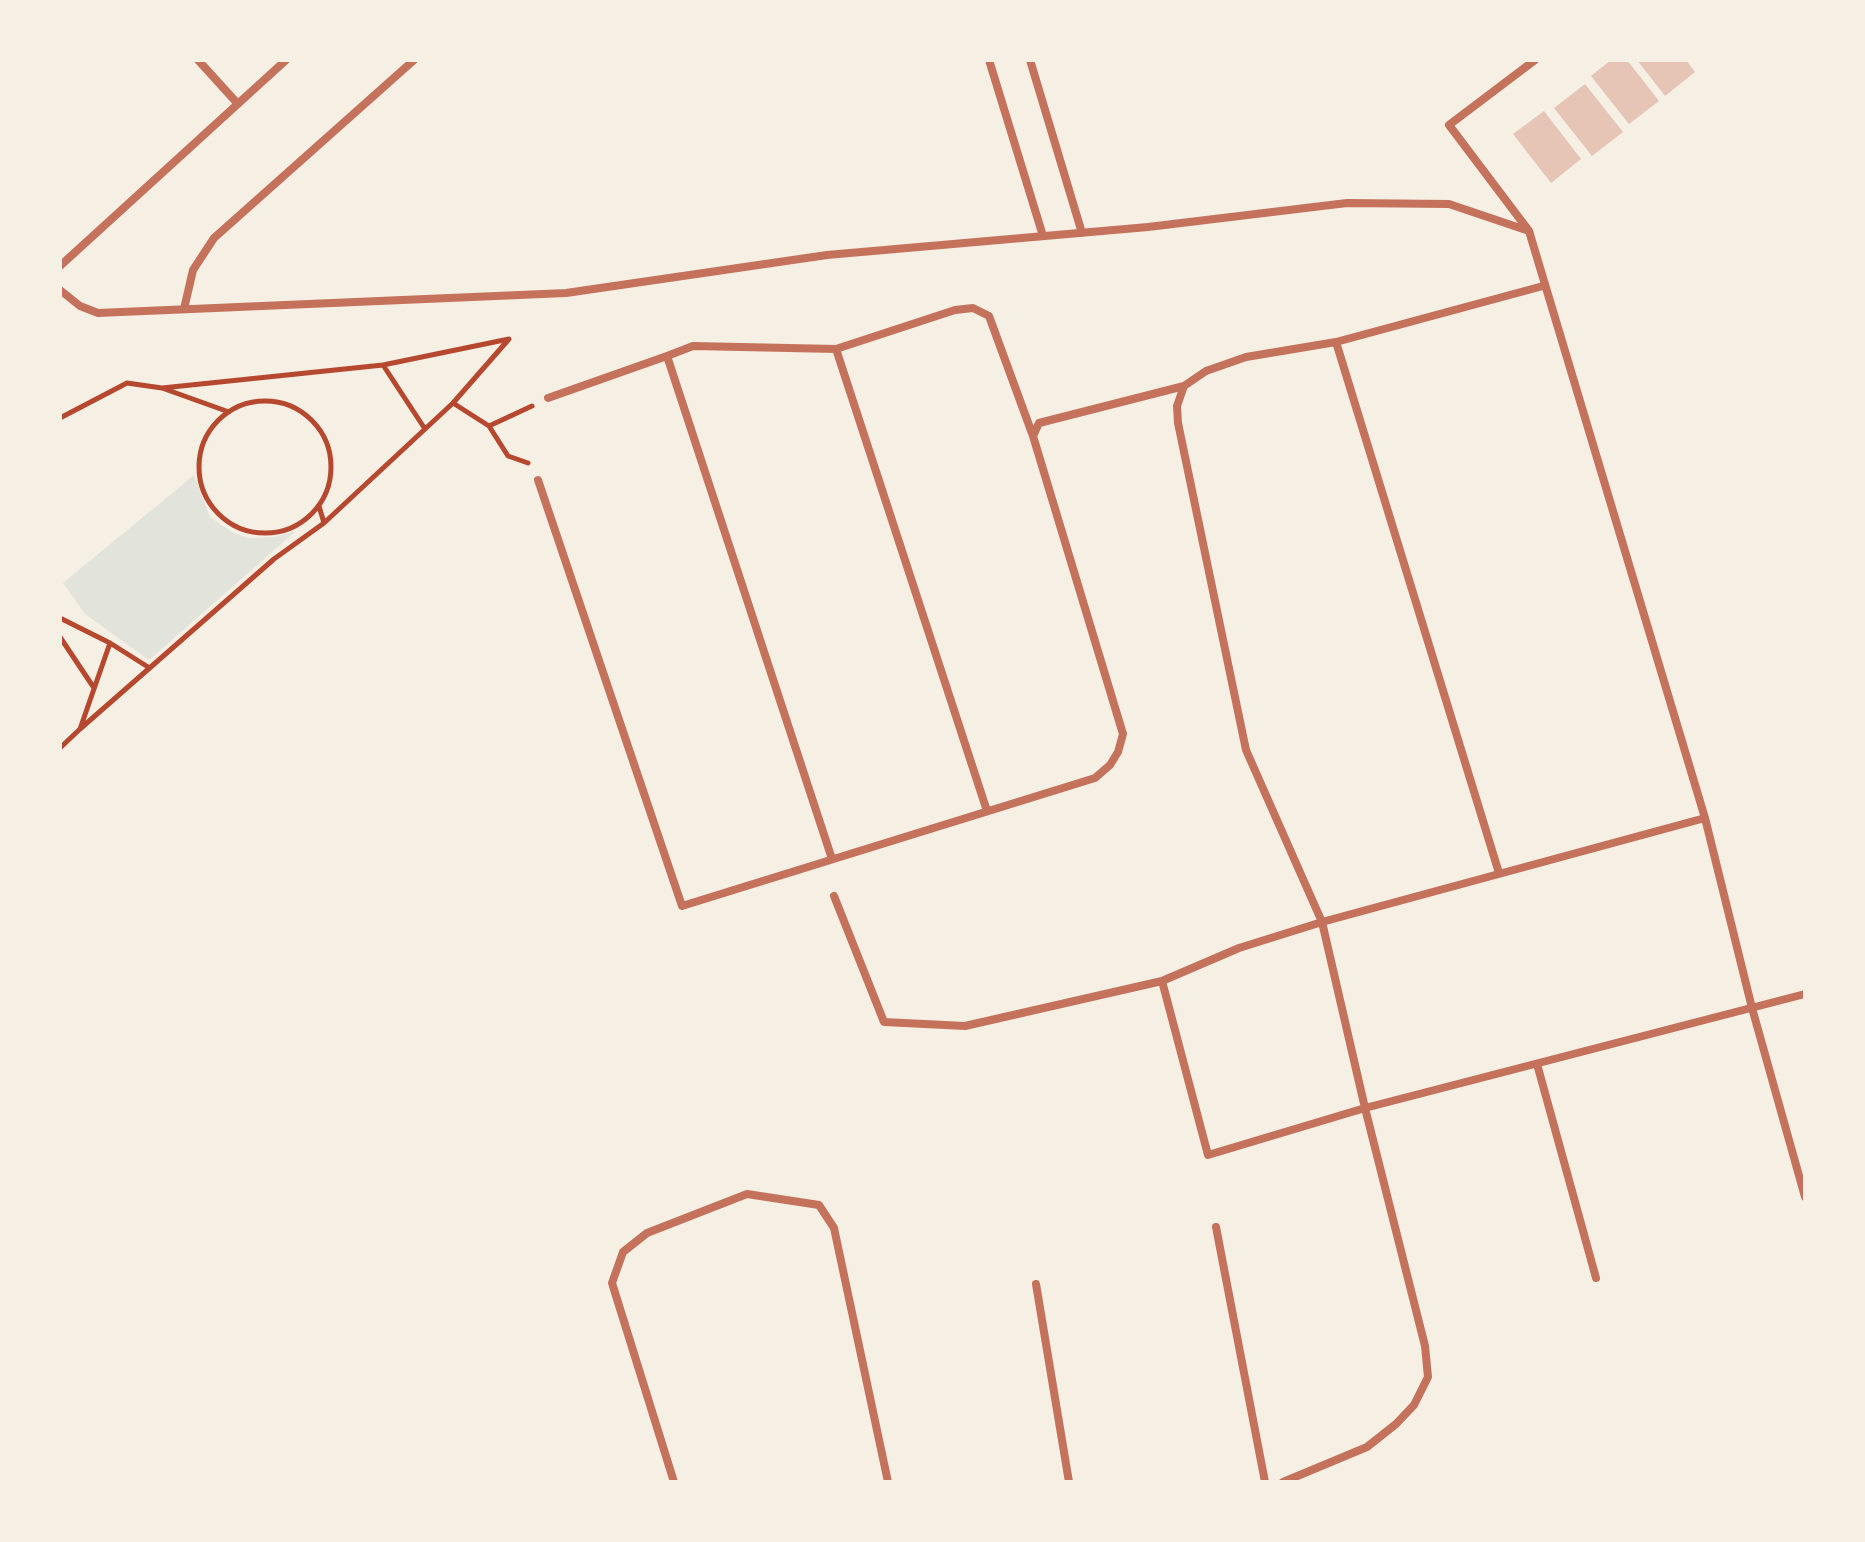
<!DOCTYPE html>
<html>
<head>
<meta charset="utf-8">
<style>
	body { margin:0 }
	#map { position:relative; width:1865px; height:1542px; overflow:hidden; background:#f6efe4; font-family:Figtree,sans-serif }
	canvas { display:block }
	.frame { position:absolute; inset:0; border:62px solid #f6efe4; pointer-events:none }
</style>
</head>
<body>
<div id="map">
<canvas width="1865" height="1542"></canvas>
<div class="frame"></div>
</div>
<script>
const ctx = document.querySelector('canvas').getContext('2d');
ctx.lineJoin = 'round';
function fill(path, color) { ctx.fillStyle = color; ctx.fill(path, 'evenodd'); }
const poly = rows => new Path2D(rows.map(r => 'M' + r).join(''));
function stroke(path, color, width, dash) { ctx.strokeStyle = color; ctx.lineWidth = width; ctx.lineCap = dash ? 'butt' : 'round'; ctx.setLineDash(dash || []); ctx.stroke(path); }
fill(poly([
	[194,475,210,517,232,532,248,538,274,537,296,531,149,660,85,614,63,583]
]), '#e2e4dc');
fill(poly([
	[1611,60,1627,60,1659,101,1629,124,1591,76],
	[1637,60,1686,60,1695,72,1665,96],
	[1585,84,1623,132,1592,156,1554,108],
	[1544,111,1581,159,1551,183,1513,134]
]), '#e6c5b7');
stroke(poly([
	[383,365,509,339,453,403],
	[162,388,383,365,425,429],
	'199 467a66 66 0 1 1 132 0a66 66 0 1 1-132 0Z',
	[60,418,127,383,162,388,229,412],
	[489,426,532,406],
	[319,506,324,523,453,403,489,426,508,456,528,463],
	[60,618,110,643],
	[60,637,94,688],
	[148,667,110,643,80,729,274,559,324,523],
	[60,748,80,729]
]), '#b5482f', 5);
stroke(poly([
	[198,60,238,104],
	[989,60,1043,236],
	[1030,60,1082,233],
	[1529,231,1449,125,1535,60],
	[60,266,286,60],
	[1543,286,1336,342,1246,357,1206,371,1184,386,1177,406,1178,423,1246,750,1322,922,1705,818],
	[60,290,80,306,98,313,566,293,827,255,1148,227,1347,203,1449,204,1529,231,1705,818,1752,1008,1805,1197],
	[184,309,193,270,214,238,414,60],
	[1336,342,1499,873],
	[836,349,987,811],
	[548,398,667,356],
	[538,480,682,906,1095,778,1110,765,1118,752,1123,734,1033,436,1039,423,1184,386],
	[832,859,667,356,693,346,836,349,955,310,973,308,989,316,1033,436],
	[834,896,884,1022,965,1026,1162,981,1239,948,1322,922,1365,1108,1805,994],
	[1162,981,1208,1155,1365,1108,1425,1346,1428,1377,1414,1405,1396,1424,1367,1447,1283,1482],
	[1537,1064,1596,1278],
	[1216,1227,1265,1482],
	[1036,1284,1069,1482],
	[674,1482,612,1283,623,1252,647,1233,747,1194,819,1205,834,1228,888,1482]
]), '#c5725c', 8);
</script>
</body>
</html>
